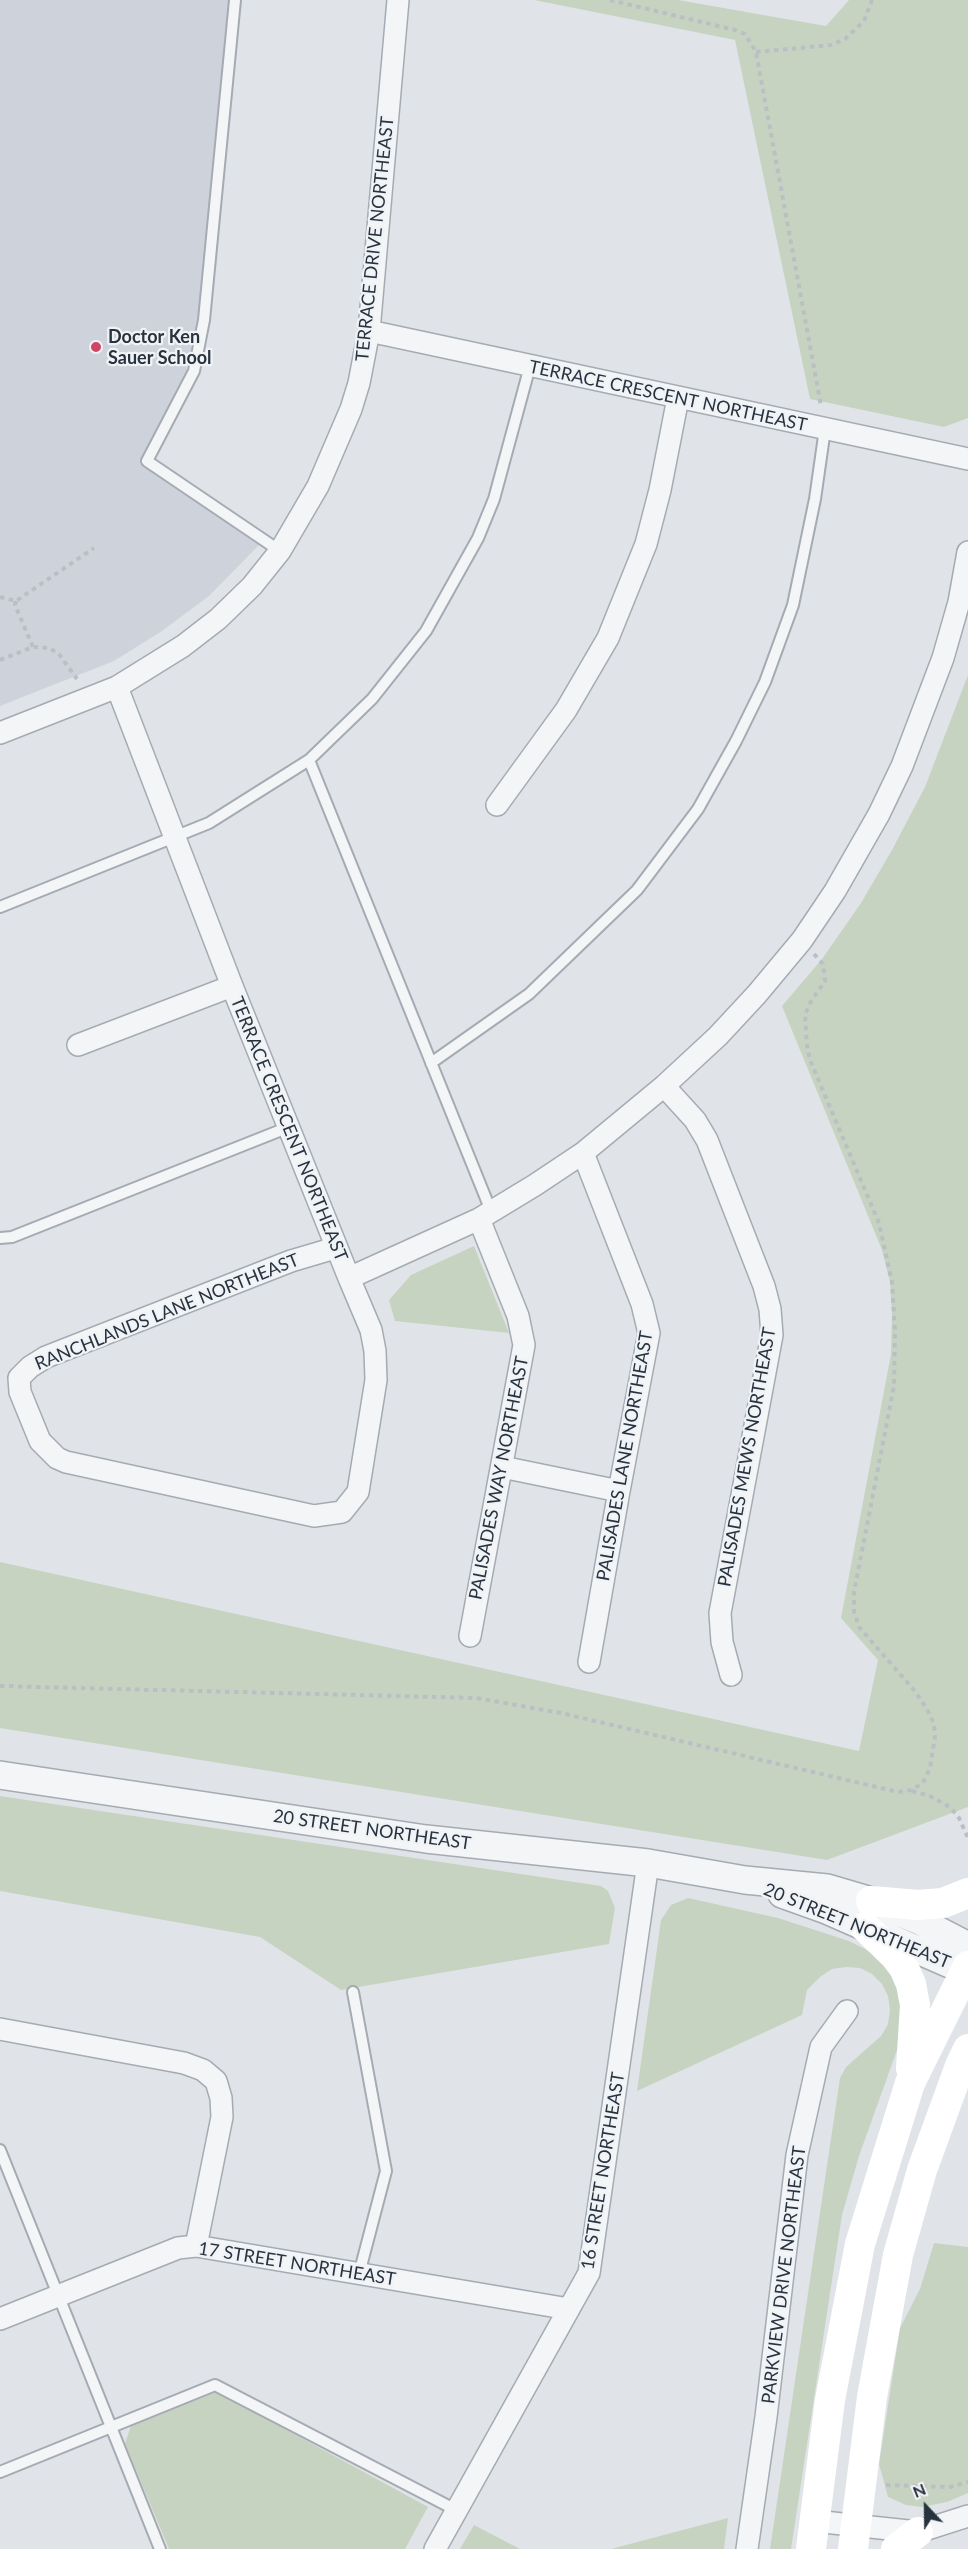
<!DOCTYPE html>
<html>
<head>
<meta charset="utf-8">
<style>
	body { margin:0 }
	#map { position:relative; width:968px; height:2549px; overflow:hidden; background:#e0e4e9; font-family:Lato,sans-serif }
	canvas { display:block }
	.north { position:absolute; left:896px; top:2477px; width:60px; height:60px; -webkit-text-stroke:4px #f0f3f6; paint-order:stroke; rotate:338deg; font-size:16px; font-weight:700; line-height:24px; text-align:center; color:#293340 }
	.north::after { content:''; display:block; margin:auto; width:21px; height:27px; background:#293340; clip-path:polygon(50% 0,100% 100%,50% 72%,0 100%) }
</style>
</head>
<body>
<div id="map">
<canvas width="968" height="2549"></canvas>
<div class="north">N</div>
</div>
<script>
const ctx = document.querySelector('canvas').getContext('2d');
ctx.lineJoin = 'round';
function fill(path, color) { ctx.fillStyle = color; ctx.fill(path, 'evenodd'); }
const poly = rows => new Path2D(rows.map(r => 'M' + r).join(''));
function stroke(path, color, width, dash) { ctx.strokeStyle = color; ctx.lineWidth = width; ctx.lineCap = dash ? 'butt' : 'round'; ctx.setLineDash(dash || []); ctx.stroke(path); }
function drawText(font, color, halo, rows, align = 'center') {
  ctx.font = font + ' Lato,sans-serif'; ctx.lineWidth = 4.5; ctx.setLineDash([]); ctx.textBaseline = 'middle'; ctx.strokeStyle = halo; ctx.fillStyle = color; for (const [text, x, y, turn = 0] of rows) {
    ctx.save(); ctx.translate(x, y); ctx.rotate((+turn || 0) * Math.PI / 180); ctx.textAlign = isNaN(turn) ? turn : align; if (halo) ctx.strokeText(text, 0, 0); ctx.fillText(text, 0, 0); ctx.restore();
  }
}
fill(poly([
	[0,0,230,0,199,321,186,372,140,463,259,545,209,596,162,631,114,661,0,706]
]), '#ced3db');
fill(poly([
	[534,0,678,0,826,26,849,0,968,0,968,418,944,427,810,399,735,40],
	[968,675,968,1807,827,1860,0,1728,0,1562,859,1751,878,1660,841,1618,891,1354,892,1312,890,1282,882,1250,782,1006,822,959,861,903,892,850,925,787],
	[474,1246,509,1333,395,1321,389,1300,411,1275],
	[0,1796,601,1886,608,1891,615,1908,609,1944,341,1990,260,1937,0,1891],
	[688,1898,778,1918,849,1941,879,1956,904,1992,901,2039,859,2156,842,2215,791,2549,770,2549,840,2078,846,2067,881,2036,888,2024,890,2010,888,1996,882,1984,872,1974,860,1968,846,1967,832,1969,820,1977,807,1990,802,2015,637,2091,661,1920,671,1905],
	[934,2243,968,2247,968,2493,947,2502,922,2507,906,2505,888,2497,879,2464,900,2328,920,2289],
	[217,2392,428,2507,405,2549,169,2549,125,2444,131,2425],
	[728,2518,724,2549,611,2549],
	[474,2525,520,2549,460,2549]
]), '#c7d3c1');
const service = poly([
	[235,0,204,320,194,371,147,461,280,551],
	[309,760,491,1211],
	[0,907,209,823,309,760,372,699,426,631,478,538,494,499,530,366],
	[431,1063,529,994,637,890,698,809,736,741,765,682,793,605,815,499,825,429],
	[0,1238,12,1237,289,1127],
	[353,1992,386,2171,359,2274],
	[0,2150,160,2549],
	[0,2472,215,2385,456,2510]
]);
const minor = poly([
	[369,331,968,459],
	[117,687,232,986,349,1278,479,1219,535,1185,583,1153,664,1086,718,1036,757,994,802,940,835,891,879,814,902,766,943,658,959,602,968,552],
	[0,733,117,687,183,646,218,619,252,586,280,551,318,486,351,409,359,383,369,331,398,0],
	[497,805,566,710,608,638,646,544,660,490,678,398],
	[78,1045,232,986],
	[664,1086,695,1120,707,1140,764,1286,770,1309,772,1335,720,1613,722,1642,731,1675],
	[583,1153,642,1304,649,1333,619,1491,589,1662],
	[335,1248,291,1261,46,1357,30,1367,19,1378,20,1392,40,1441,57,1458,66,1462,314,1516,342,1512,358,1492,376,1380,375,1351,371,1330,349,1278],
	[502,1467,619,1491],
	[470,1636,524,1345,518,1316,479,1219],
	[0,2029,184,2063,203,2070,216,2081,221,2098,222,2117,196,2246],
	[0,2319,178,2248,196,2246,569,2309],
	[814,2521,918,2532,968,2516],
	[435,2549,589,2273,648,1863],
	[747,2549,766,2417,797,2155,821,2047,847,2011]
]);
const tertiary = poly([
	[0,1775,426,1839,648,1863,745,1880,827,1888,871,1901,920,1921,968,1946],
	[782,1894,824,1909,968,1972]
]);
stroke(service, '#a5abb3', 14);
stroke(minor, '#a5abb3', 24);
stroke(tertiary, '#a5abb3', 30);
stroke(poly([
	[610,0,735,30,745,34,756,52,821,406],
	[756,52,831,45,845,39,864,21,872,0],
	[0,597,16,601,94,548],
	[16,601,15,605,33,647],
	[0,660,33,647,49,648,59,654,77,679],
	[0,1686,476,1698,561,1713,898,1792,911,1790,923,1783,930,1768,935,1736,934,1724,927,1709,914,1690,859,1627,854,1611,854,1592,894,1386,895,1331,892,1282,879,1223,810,1060,807,1046,805,1015,810,1003,825,981,823,964,814,954],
	[912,1791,930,1796,951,1808,959,1818,968,1838],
	[886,2485,950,2487,968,2482]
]), '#babfc4', 4, [4.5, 4.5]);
stroke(service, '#f3f5f7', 10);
stroke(minor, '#f3f5f7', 21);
stroke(tertiary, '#f3f5f7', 27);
stroke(poly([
	[871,1901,918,1905,943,1903,968,1893],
	[865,1927,895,1956,904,1968,911,1984,915,2005,911,2068],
	[811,2549,830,2400,860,2244,910,2083,968,1966],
	[853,2549,872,2397,898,2255,922,2170,960,2066,968,2049],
	[896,2549,918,2532]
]), '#fff', 30);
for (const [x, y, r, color] of [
	[96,347,6,"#cd4665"]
]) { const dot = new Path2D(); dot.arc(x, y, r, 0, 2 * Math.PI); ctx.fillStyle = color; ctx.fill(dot); stroke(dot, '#f0f3f6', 2); }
drawText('18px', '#293340', '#f0f3f6', [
	["TERRACE DRIVE NORTHEAST",375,239,-84],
	["TERRACE CRESCENT NORTHEAST",668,396,12],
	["TERRACE CRESCENT NORTHEAST",289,1129,68],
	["RANCHLANDS LANE NORTHEAST",167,1312,-22],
	["PALISADES LANE NORTHEAST",625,1456,-80],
	["PALISADES MEWS NORTHEAST",747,1457,-80],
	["PALISADES WAY NORTHEAST",499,1478,-79],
	["20 STREET NORTHEAST",372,1830,8],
	["20 STREET NORTHEAST",857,1926,22],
	["16 STREET NORTHEAST",603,2171,-81],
	["17 STREET NORTHEAST",297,2264,9],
	["PARKVIEW DRIVE NORTHEAST",784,2275,-83]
]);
drawText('bold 18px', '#293340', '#f0f3f6', [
	["Doctor Ken",108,337],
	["Sauer School",108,358]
], 'left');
</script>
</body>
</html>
